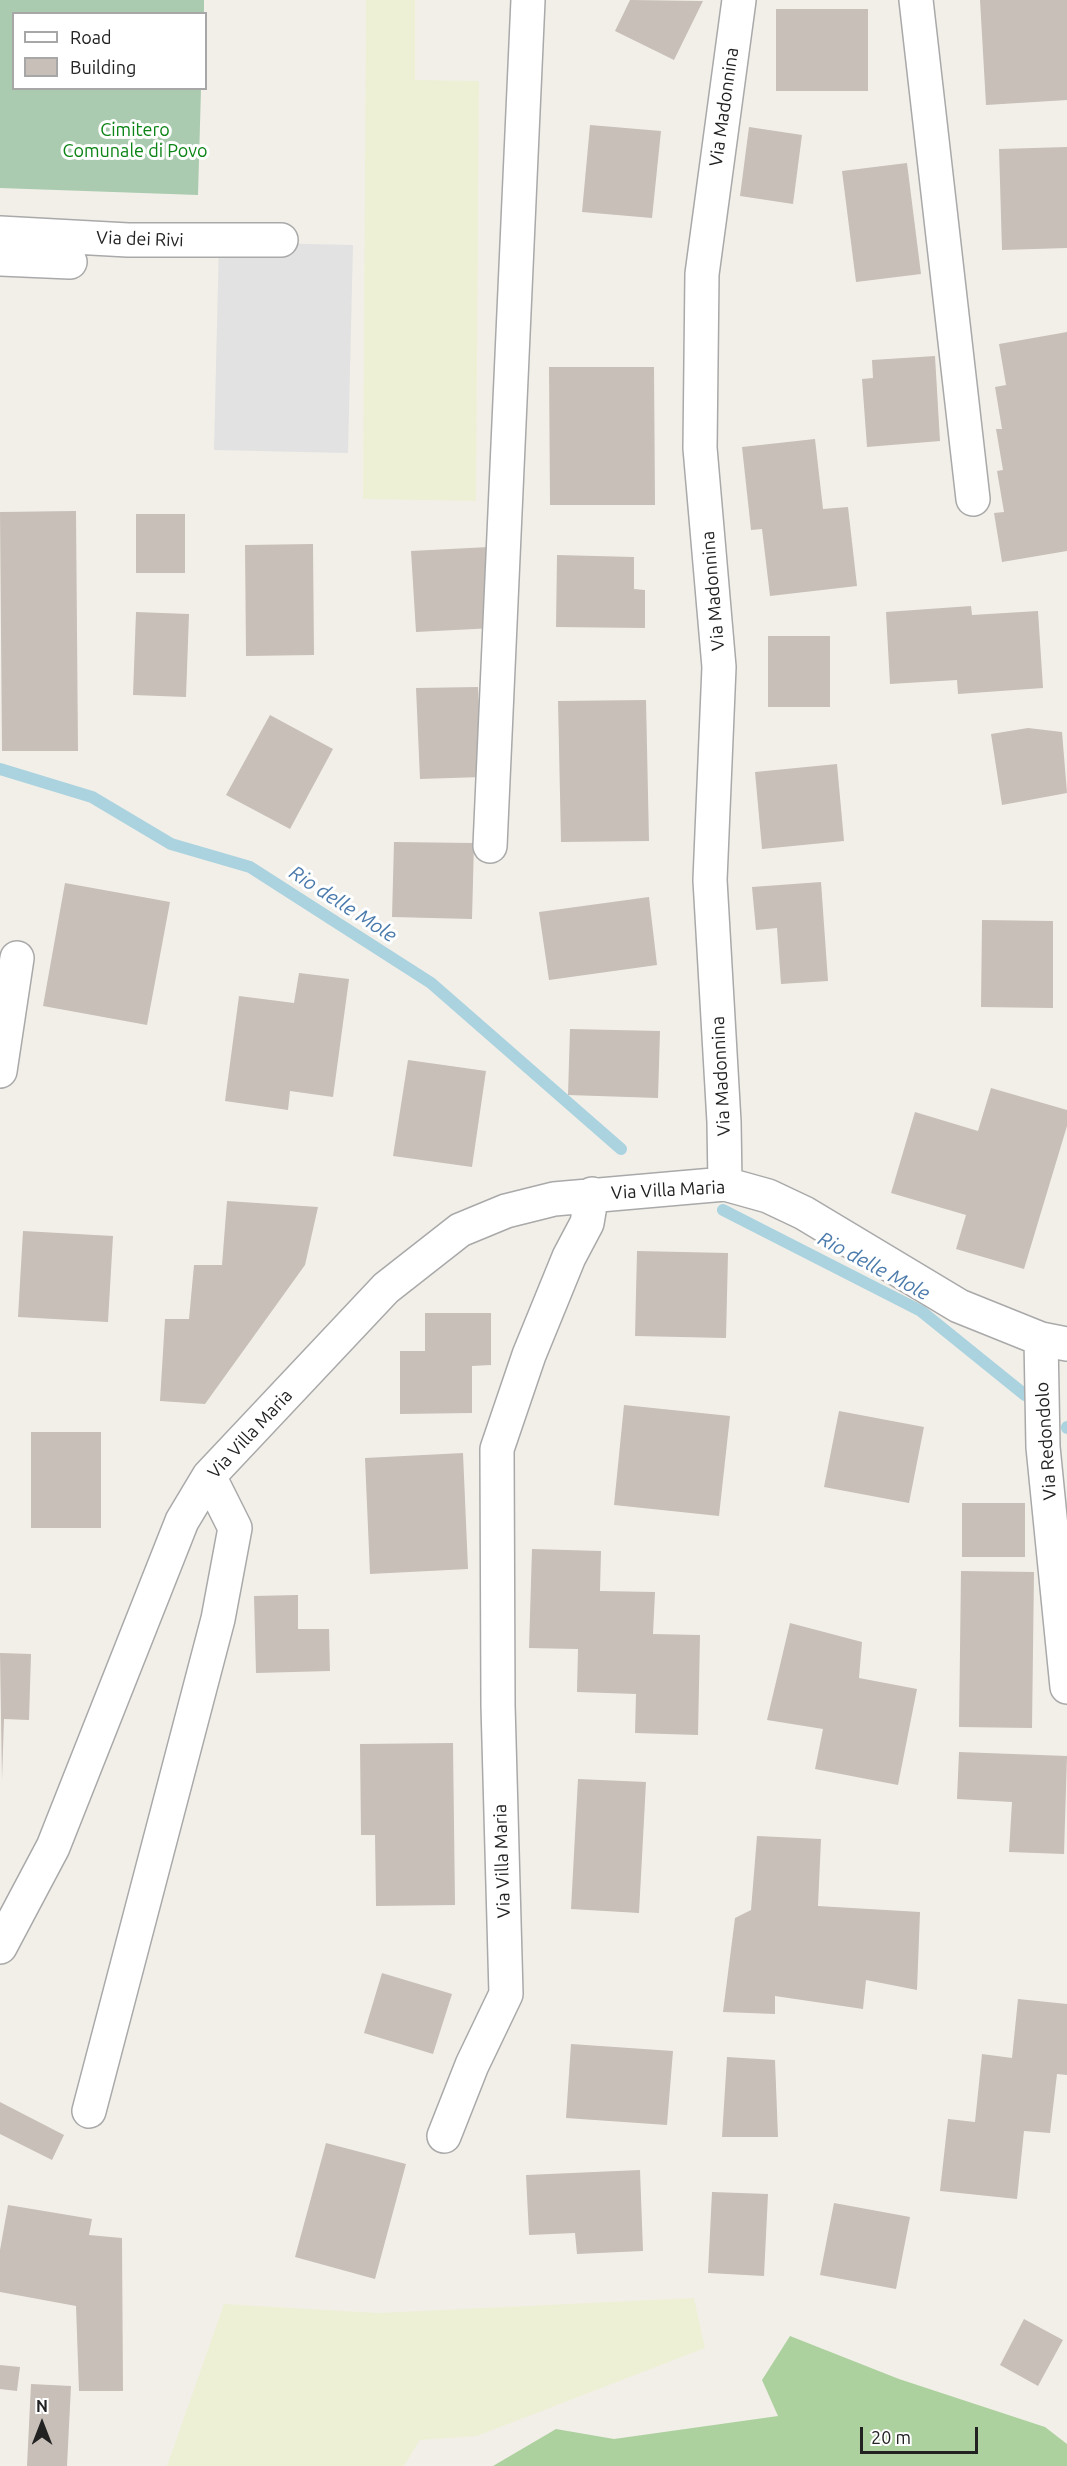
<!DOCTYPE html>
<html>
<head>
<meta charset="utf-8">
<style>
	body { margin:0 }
	#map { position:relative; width:1067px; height:2466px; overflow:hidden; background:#f2efe9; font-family:Ubuntu,sans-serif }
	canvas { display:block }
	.legend { position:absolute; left:12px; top:12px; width:195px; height:78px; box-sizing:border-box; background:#fff; border:2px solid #a7a7a7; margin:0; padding:8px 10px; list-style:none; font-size:18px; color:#222 }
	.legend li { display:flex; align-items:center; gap:12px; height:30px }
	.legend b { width:30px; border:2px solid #a7a7a7 }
	.north { position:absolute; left:12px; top:2394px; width:60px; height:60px; -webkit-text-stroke:4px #fff; paint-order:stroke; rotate:0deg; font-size:16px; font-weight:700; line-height:24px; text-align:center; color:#222 }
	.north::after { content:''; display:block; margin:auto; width:21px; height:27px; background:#222; clip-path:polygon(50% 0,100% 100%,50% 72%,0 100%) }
	.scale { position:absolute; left:860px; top:2427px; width:118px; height:27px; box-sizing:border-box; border:3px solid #222; border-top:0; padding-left:8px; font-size:18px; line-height:21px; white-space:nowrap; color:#222; -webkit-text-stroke:4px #fff; paint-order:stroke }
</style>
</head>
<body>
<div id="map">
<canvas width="1067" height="2466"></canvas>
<ul class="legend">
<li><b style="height:8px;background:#fff"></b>Road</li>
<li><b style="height:16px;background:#c7bfb8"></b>Building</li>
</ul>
<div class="north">N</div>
<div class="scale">20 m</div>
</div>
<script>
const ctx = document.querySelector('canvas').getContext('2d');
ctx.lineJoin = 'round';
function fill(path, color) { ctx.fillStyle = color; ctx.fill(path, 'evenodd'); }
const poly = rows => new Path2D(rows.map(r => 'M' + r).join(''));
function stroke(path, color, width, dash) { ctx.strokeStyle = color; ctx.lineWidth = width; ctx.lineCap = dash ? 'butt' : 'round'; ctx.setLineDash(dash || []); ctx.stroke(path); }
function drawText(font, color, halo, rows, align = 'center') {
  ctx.font = font + ' Ubuntu,sans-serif'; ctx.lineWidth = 6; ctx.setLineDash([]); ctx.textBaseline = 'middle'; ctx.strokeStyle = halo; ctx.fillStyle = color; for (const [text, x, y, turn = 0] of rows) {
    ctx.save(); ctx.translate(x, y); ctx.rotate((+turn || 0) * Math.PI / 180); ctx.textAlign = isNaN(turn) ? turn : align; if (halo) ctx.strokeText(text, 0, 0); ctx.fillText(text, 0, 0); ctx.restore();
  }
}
fill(poly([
	[366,0,415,0,415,80,479,81,476,501,363,499],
	[694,2298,705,2348,477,2436,420,2440,404,2466,167,2466,224,2304,379,2313]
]), '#eef0d5');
fill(poly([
	[790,2336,899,2379,1045,2427,1067,2444,1067,2466,493,2466,556,2429,614,2439,778,2416,762,2380]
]), '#add19e');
fill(poly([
	[0,0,204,0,204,13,14,14,14,88,201,89,198,195,0,188]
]), '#aacbaf');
fill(poly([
	[219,242,353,245,348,453,214,450]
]), '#e2e2e2');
stroke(poly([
	[0,769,92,797,171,844,250,867,431,983,621,1149],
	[723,1210,921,1311,1025,1395],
	[1067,1427,1067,1428]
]), '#aad3df', 12);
fill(poly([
	[630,0,703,1,674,60,615,31],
	[980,0,1067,0,1067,100,986,105],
	[776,9,868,9,868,91,776,91],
	[590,125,661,131,652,218,582,212],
	[749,127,802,135,793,204,740,196],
	[1067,147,1067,248,1002,250,999,149],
	[907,163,921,274,856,282,842,171],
	[1067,332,1067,551,1002,562,994,513,1004,512,997,471,1003,470,996,429,1002,429,995,387,1006,385,999,344],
	[935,356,940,441,867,447,862,379,873,378,872,360],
	[549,367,654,367,655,505,550,505],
	[815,439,823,509,848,507,857,586,770,596,762,529,751,530,742,447],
	[76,511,78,751,2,751,0,512],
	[136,514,185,514,185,573,136,573],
	[313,544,314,655,246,656,245,545],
	[489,547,494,628,416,632,411,551],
	[557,555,634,557,634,589,645,590,645,628,556,627],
	[971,606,972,615,1038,611,1043,688,958,694,957,680,890,684,886,612],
	[136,612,189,614,186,697,133,695],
	[768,636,830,636,830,707,768,707],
	[478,687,482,777,420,779,416,688],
	[646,700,649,841,561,842,558,701],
	[270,715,333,749,290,829,226,795],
	[1028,728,1062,732,1067,793,1002,805,991,734],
	[837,764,844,841,762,849,755,772],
	[394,842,474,843,472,919,392,917],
	[821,882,828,981,781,984,777,928,756,930,752,887],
	[65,883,170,902,147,1025,43,1006],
	[649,897,657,965,549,980,539,912],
	[982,920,1053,921,1053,1008,981,1007],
	[299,973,349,979,333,1097,290,1091,288,1110,225,1101,239,996,294,1003],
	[570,1029,660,1031,658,1098,568,1095],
	[408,1060,486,1071,472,1167,393,1156],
	[991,1088,1067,1110,1067,1126,1024,1269,956,1249,966,1215,891,1193,915,1112,978,1131],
	[227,1201,318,1207,305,1265,205,1404,160,1401,165,1319,189,1319,194,1265,222,1265],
	[23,1231,113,1236,108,1322,18,1317],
	[637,1251,728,1253,726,1338,635,1336],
	[425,1313,491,1313,491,1365,472,1366,472,1413,400,1414,400,1351,425,1351],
	[624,1405,730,1416,719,1516,614,1505],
	[839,1411,924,1427,909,1503,824,1487],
	[31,1432,101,1432,101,1528,31,1528],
	[463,1453,468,1569,370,1574,365,1458],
	[962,1503,1025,1503,1025,1557,962,1557],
	[532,1549,601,1551,600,1591,655,1592,653,1634,700,1635,698,1735,635,1733,636,1694,577,1692,578,1649,529,1648],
	[961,1571,1034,1572,1032,1728,959,1727],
	[298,1595,298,1629,329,1629,330,1671,256,1673,254,1596],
	[790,1623,862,1642,859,1678,917,1689,898,1785,815,1769,823,1729,767,1720],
	[0,1653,31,1654,29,1720,4,1719,2,1780],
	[453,1743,455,1905,376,1906,375,1835,361,1835,360,1744],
	[959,1752,1067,1756,1064,1854,1009,1852,1012,1802,957,1799],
	[578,1779,646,1782,639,1913,571,1909],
	[757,1836,821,1839,818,1906,920,1912,917,1990,866,1980,863,2009,775,1996,775,2014,723,2012,735,1918,751,1910],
	[382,1973,452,1994,433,2054,364,2033],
	[1018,1999,1067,2004,1067,2075,1057,2074,1050,2133,1024,2131,1017,2199,940,2191,948,2119,975,2122,982,2054,1012,2058],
	[571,2044,673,2051,667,2125,566,2118],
	[727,2057,775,2060,778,2137,722,2137],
	[0,2102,64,2135,52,2160,0,2134],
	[326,2143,406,2164,375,2279,295,2257],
	[640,2170,643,2251,577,2254,575,2233,529,2235,526,2175],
	[712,2192,768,2194,764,2276,708,2273],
	[834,2203,910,2217,896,2289,820,2275],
	[8,2205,92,2219,89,2235,122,2238,123,2391,79,2391,76,2306,0,2292,0,2250],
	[1024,2319,1063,2340,1038,2386,1000,2365],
	[0,2365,20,2367,17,2391,0,2389],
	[31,2384,71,2386,67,2466,27,2466]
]), '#c7bfb8');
const minor = poly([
	[916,0,973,499],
	[0,233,128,240,281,240],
	[0,259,70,262],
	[490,846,528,0],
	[0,1071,17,958],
	[725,1184,724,1122,710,880,719,667,700,448,702,274,739,0],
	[1041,1339,1043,1447,1067,1687],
	[0,1947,53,1847,182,1521,209,1476,386,1288,460,1230,506,1211,554,1199,725,1184,768,1196,804,1213,959,1306,1041,1339,1067,1344],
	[89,2111,218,1619,235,1528,209,1476],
	[444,2136,472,2065,506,1994,498,1705,497,1449,529,1355,569,1257,587,1223,592,1194]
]);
stroke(minor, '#a9a9a9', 36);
stroke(minor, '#fff', 33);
drawText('18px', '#222', '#fff', [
	["Via Madonnina",724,107,-82],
	["Via dei Rivi",140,239,2],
	["Via Madonnina",713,591,-95],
	["Via Madonnina",721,1076,-93],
	["Via Villa Maria",668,1190,-3],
	["Via Villa Maria",250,1434,-47],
	["Via Redondolo",1046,1441,-94],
	["Via Villa Maria",502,1861,-92]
]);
drawText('18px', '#0c8416', '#fff', [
	["Cimitero",135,130],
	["Comunale di Povo",135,151]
]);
drawText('italic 20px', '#4a7aab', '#fff', [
	["Rio delle Mole",343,904,33],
	["Rio delle Mole",874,1266,28]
]);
</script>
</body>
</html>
